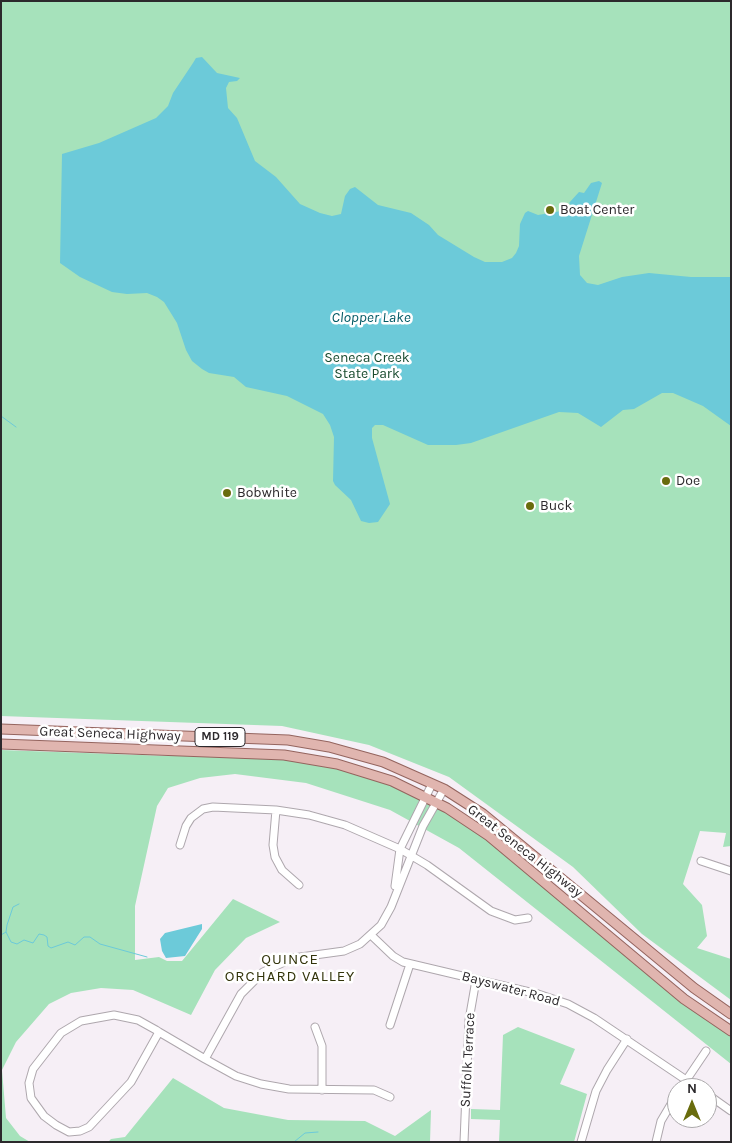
<!DOCTYPE html>
<html>
<head>
<meta charset="utf-8">
<style>
	body { margin:0 }
	#map { position:relative; width:732px; height:1143px; overflow:hidden; background:#f6eff6; font-family:Karla,sans-serif }
	canvas { display:block }
	.frame { position:absolute; inset:0; border:2px solid #2c292c; pointer-events:none }
	.north { position:absolute; left:667px; top:1078px; width:50px; height:50px; box-sizing:border-box; background:#fff; border:1px solid #aba9ab; border-radius:50%; rotate:0deg; font-size:14px; font-weight:700; line-height:20px; text-align:center; color:#2c292c }
	.north::after { content:''; display:block; margin:auto; width:18px; height:22px; background:#696c0d; clip-path:polygon(50% 0,100% 100%,50% 72%,0 100%) }
</style>
</head>
<body>
<div id="map">
<canvas width="732" height="1143"></canvas>
<div class="frame"></div>
<div class="north">N</div>
</div>
<script>
const ctx = document.querySelector('canvas').getContext('2d');
ctx.lineJoin = 'round';
function fill(path, color) { ctx.fillStyle = color; ctx.fill(path, 'evenodd'); }
const poly = rows => new Path2D(rows.map(r => 'M' + r).join(''));
function stroke(path, color, width, dash) { ctx.strokeStyle = color; ctx.lineWidth = width; ctx.lineCap = dash ? 'butt' : 'round'; ctx.setLineDash(dash || []); ctx.stroke(path); }
function drawText(font, color, halo, rows, align = 'center') {
  ctx.font = font + ' Karla,sans-serif'; ctx.lineWidth = 5; ctx.setLineDash([]); ctx.textBaseline = 'middle'; ctx.strokeStyle = halo; ctx.fillStyle = color; for (const [text, x, y, turn = 0] of rows) {
    ctx.save(); ctx.translate(x, y); ctx.rotate((+turn || 0) * Math.PI / 180); ctx.textAlign = isNaN(turn) ? turn : align; if (halo) ctx.strokeText(text, 0, 0); ctx.fillText(text, 0, 0); ctx.restore();
  }
}
fill(poly([
	[1,1,731,1,731,846,723,847,726,833,700,831,683,884,702,905,707,936,697,948,731,959,731,1000,642,934,573,867,449,777,369,745,282,726,1,716],
	[1,750,169,756,187,750,284,755,379,776,447,808,731,1030,731,1064,459,848,390,810,306,783,235,774,200,778,168,788,157,806,135,906,135,960,159,957,167,961,182,961,233,899,280,922,246,938,215,970,191,1015,133,990,101,988,71,993,49,1004,16,1042,2,1070,6,1118,20,1136,30,1142,1,1142],
	[518,1027,575,1049,560,1084,587,1094,574,1142,499,1142,500,1120,471,1119,471,1109,500,1110,503,1035],
	[173,1078,224,1108,288,1120,365,1121,395,1136,431,1110,430,1142,108,1142,111,1139,125,1137]
]), '#a6e2bb');
fill(poly([
	[202,57,217,73,240,78,237,81,229,82,226,88,228,108,237,118,255,161,276,177,300,204,320,213,332,216,341,214,345,196,350,189,355,187,378,205,411,213,429,225,438,235,474,257,485,262,502,262,512,258,516,253,519,246,520,224,525,213,528,211,538,215,567,210,572,206,569,203,579,192,584,193,591,183,599,181,602,183,579,256,580,275,587,283,598,285,622,277,649,273,691,277,731,277,731,426,703,406,673,393,662,393,634,409,623,410,601,427,578,413,559,412,471,443,456,445,428,445,383,425,375,425,372,428,372,438,390,504,378,522,369,523,361,521,351,500,335,485,333,481,334,437,330,425,323,414,287,396,246,387,234,377,209,373,202,369,192,361,186,350,177,323,164,302,157,297,147,293,127,294,112,292,80,277,60,263,62,154,99,143,156,118,168,106,173,93,193,63,196,58],
	[202,924,202,929,185,956,166,958,162,951,160,939,165,933]
]), '#6ccad9');
stroke(poly([
	[1,416,16,427],
	[6,932,7,925,13,907,19,904],
	[1,935,6,932,11,942,17,944,24,940,33,943,39,934,44,935,47,937,48,946,51,948,68,942,75,945,84,937,90,937,100,944,147,957],
	[256,1142,280,1142],
	[294,1142,305,1133,318,1132]
]), '#6ccad9', 1);
const minor = poly([
	[276,810,273,845,275,857,282,870,299,885],
	[180,845,186,826,191,818,203,809,213,807,276,810,309,815,345,825,400,849,427,865,491,911,515,920,528,918],
	[701,861,731,871],
	[395,886,400,849,432,784],
	[371,935,393,956,403,962,538,994,568,1004,594,1018,698,1088],
	[390,1025,410,964],
	[315,1027,322,1046,322,1090],
	[159,1032,131,1082,89,1127,80,1131,69,1132,56,1125,44,1116,31,1098,29,1083,33,1069,61,1033,81,1021,114,1015,138,1020,156,1030,159,1032,205,1059,236,1076,261,1084,289,1089,374,1090,390,1097],
	[205,1059,241,994,263,972,293,958,344,951,360,944,381,925,391,907,423,826,444,789],
	[681,1088,706,1051],
	[707,1094,731,1111],
	[464,1142,469,1020,476,980],
	[581,1142,596,1091,607,1070,627,1039],
	[656,1142,661,1121,677,1094]
]);
const major = poly([
	[1,729,288,740,329,747,383,762,444,789,483,814,694,988,731,1014],
	[1,744,284,755,337,764,392,781,447,808,489,836,684,999,731,1031]
]);
stroke(minor, '#aea7ad', 9);
stroke(major, '#94645e', 11);
stroke(minor, '#fff', 7);
stroke(major, '#e0b5af', 9);
for (const [x, y, r, color] of [
	[550,210,5,"#696c0d"],
	[666,481,5,"#696c0d"],
	[227,493,5,"#696c0d"],
	[530,506,5,"#696c0d"]
]) { const dot = new Path2D(); dot.arc(x, y, r, 0, 2 * Math.PI); ctx.fillStyle = color; ctx.fill(dot); stroke(dot, '#fff', 2); }
for (const [x, y, w] of [
	[220,737,50]
]) { const box = new Path2D(); box.roundRect(x - w / 2, y - 9.5, w, 19, 4); ctx.fillStyle = '#fff'; ctx.fill(box); stroke(box, '#2c292c', 1); }
drawText('bold 12px', '#2c292c', null, [
	["MD 119",220,737]
]);
drawText('14px', '#2c292c', '#fff', [
	["Boat Center",560,210],
	["Doe",676,481],
	["Bobwhite",237,493],
	["Buck",540,506]
], 'left');
drawText('14px', '#194b2f', '#fff', [
	["Seneca Creek",367,358],
	["State Park",367,374]
]);
drawText('14px', '#2c292c', '#fff', [
	["Great Seneca Highway",110,734,2],
	["Great Seneca Highway",525,851,38],
	["Bayswater Road",511,989,15],
	["Suffolk Terrace",468,1060,-87]
]);
drawText('italic 15px', '#035a65', '#fff', [
	["Clopper Lake",371,318]
]);
ctx.letterSpacing = '1px';
drawText('15px', '#32340a', '#fff', [
	["QUINCE",290,960],
	["ORCHARD VALLEY",290,977]
]);
ctx.letterSpacing = '0px';
</script>
</body>
</html>
